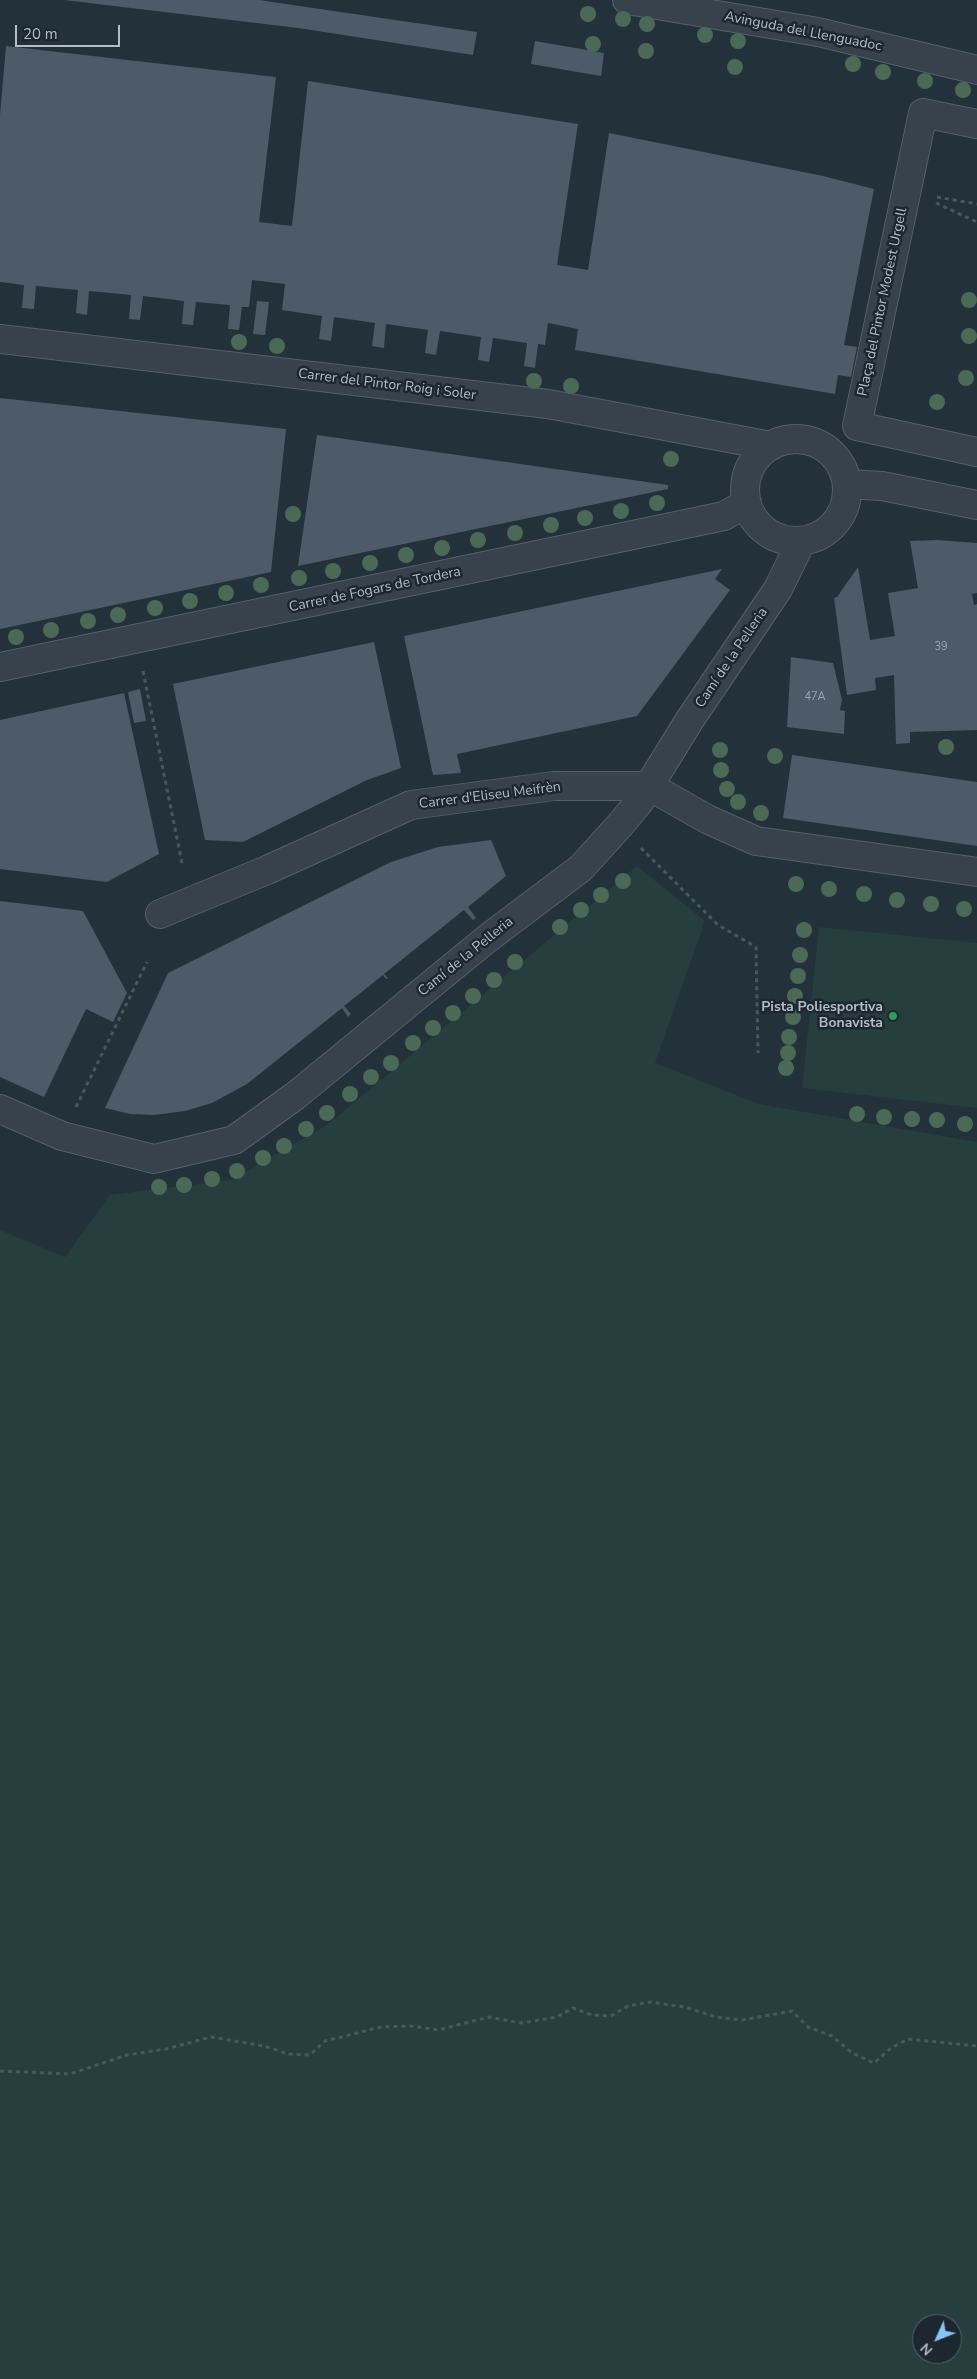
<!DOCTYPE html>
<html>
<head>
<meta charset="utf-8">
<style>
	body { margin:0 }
	#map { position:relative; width:977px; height:2379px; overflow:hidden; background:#23313b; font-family:"Nunito Sans",sans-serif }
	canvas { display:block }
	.north { position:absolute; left:912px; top:2314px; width:50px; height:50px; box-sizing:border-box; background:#1c2730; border:1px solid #58636c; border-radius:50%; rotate:226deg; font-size:14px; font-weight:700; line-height:20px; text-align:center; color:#b2bdc7 }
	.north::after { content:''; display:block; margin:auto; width:18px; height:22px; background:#88c3f6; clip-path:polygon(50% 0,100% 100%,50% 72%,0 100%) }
	.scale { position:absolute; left:15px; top:25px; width:105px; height:22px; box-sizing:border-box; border:2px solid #b2bdc7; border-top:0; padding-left:6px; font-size:15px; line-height:18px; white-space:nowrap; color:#b2bdc7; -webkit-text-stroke:4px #1c2730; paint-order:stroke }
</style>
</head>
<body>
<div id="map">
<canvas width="977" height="2379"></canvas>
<div class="north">N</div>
<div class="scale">20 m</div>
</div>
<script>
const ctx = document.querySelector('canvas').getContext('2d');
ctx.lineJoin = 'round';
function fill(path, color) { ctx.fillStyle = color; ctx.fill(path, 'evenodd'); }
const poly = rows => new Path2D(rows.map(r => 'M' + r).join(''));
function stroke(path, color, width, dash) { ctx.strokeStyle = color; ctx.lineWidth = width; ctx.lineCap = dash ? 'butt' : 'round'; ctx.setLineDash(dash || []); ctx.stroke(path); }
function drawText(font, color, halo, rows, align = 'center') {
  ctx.font = font + ' "Nunito Sans",sans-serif'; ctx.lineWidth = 5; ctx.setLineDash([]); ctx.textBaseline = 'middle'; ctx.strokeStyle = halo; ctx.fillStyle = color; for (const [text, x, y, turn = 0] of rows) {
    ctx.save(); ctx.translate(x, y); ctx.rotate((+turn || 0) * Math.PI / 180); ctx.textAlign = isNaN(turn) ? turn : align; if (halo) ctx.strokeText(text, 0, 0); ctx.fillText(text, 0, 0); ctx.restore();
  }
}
fill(poly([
	[637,866,705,921,655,1063,759,1104,977,1142,977,2379,0,2379,0,1230,65,1257,110,1195,231,1180,327,1125],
	[922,2324,952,2324,952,2354,922,2354],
	[819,927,977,943,977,1108,802,1088]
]), '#263e3d');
fill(poly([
	[64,0,259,0,477,32,473,55,298,28],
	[535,41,604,53,601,76,531,64],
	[6,46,276,77,259,222,292,226,308,81,578,124,557,265,588,270,609,133,823,176,874,189,844,345,857,347,851,377,838,375,835,394,575,350,578,329,548,323,545,345,538,344,535,368,524,366,527,343,493,338,489,362,478,360,481,337,440,331,436,355,425,353,428,330,386,324,384,348,372,346,375,323,334,317,331,341,319,339,322,316,282,310,285,284,252,280,249,307,242,307,239,330,228,329,230,305,196,302,193,325,182,324,184,301,143,296,140,320,129,319,131,295,89,291,87,315,76,313,78,290,36,286,34,309,22,308,24,285,0,282,0,115],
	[257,301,269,302,265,335,253,334],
	[0,398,286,429,271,572,0,629],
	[317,435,668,485,668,489,298,566],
	[937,540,977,543,977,593,972,594,974,605,977,604,977,730,910,732,910,743,896,744,894,675,875,678,876,690,847,695,834,598,837,597,858,567,870,640,895,636,888,593,918,588,910,541],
	[722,569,715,579,730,590,637,716,457,754,461,773,433,775,404,636],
	[374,642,401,768,367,780,243,842,205,840,173,684],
	[791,657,833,663,842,700,840,710,845,711,844,734,787,727],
	[140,689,146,721,134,723,128,692],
	[124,693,159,854,107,882,0,869,0,720],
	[792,755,977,782,977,846,783,818],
	[491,840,506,876,468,907,476,918,473,920,464,910,384,974,388,978,386,979,383,975,344,1006,351,1014,348,1017,342,1008,247,1084,212,1103,185,1111,154,1115,130,1114,105,1108,168,973,391,862,438,847],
	[0,901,83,911,127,993,113,1022,86,1009,44,1097,0,1077]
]), '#4c5b67');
const street = poly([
	[627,0,818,32,977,70],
	[977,124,923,113,857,426,977,452],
	[0,339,548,404,771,446],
	'745 490a51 51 0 1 1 102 0a51 51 0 1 1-102 0Z',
	[847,484,882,486,977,505],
	[0,667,724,516,747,503],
	[160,914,267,870,411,805,554,786,649,786,707,819,756,841,977,872],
	[0,1109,62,1136,154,1159,234,1140,295,1096,488,938,581,868,620,825,639,802,689,721,778,589,801,542]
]);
stroke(street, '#556069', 30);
stroke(poly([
	[937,197,977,204],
	[936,203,977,222],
	[143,671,182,863],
	[641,848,718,925,756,947,758,1053],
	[76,1107,147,962],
	[0,2071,70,2074,127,2055,166,2049,211,2037,264,2046,288,2054,310,2055,325,2041,381,2027,411,2026,438,2030,489,2017,521,2023,557,2017,573,2008,592,2015,611,2016,628,2006,650,2002,685,2007,716,2017,742,2020,792,2011,808,2027,832,2036,852,2053,874,2063,891,2048,908,2039,977,2046]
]), '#455b5a', 3, [4, 4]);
stroke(street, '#37424c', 28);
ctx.fillStyle = '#4a6a56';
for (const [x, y] of [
	[588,14],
	[623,19],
	[647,24],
	[705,35],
	[738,41],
	[593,44],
	[646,51],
	[853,64],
	[735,67],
	[883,72],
	[925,81],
	[963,90],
	[969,300],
	[969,336],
	[239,342],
	[277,346],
	[966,378],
	[534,381],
	[571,386],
	[937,402],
	[671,459],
	[657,503],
	[621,511],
	[293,514],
	[585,518],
	[551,525],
	[515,533],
	[478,540],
	[442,548],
	[406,555],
	[370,563],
	[333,571],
	[299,578],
	[261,585],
	[226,593],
	[190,601],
	[155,608],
	[118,615],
	[88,621],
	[51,630],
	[16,637],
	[946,747],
	[720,750],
	[775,756],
	[721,770],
	[727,789],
	[738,802],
	[761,813],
	[623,881],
	[796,884],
	[829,889],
	[864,894],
	[601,895],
	[897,900],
	[931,904],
	[964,909],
	[581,910],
	[560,927],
	[804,930],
	[800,955],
	[515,962],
	[798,976],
	[494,980],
	[473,996],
	[795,996],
	[453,1013],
	[793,1017],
	[433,1028],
	[789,1037],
	[413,1043],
	[788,1053],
	[391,1063],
	[786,1068],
	[371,1077],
	[350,1094],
	[327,1113],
	[857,1114],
	[884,1117],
	[912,1119],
	[937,1120],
	[965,1124],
	[306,1129],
	[284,1146],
	[263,1158],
	[237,1171],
	[212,1179],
	[184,1185],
	[159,1187]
]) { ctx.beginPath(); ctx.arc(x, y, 8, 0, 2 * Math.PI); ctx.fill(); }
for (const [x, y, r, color] of [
	[893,1016,5,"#2e9e5b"]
]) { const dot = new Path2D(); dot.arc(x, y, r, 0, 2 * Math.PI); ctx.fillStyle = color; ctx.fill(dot); stroke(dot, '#1c2730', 2); }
drawText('11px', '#98a4af', null, [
	["39",941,647],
	["47A",815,697]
]);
drawText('14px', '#b2bdc7', '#1c2730', [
	["Avinguda del Llenguadoc",803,32,11],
	["Plaça del Pintor Modest Urgell",883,302,-78],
	["Carrer del Pintor Roig i Soler",387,385,7],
	["Carrer de Fogars de Tordera",375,590,-12],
	["Camí de la Pelleria",732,658,-56],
	["Carrer d'Eliseu Meifrèn",490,796,-7],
	["Camí de la Pelleria",466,957,-39]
]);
drawText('bold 14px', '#b2bdc7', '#1c2730', [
	["Pista Poliesportiva",883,1008],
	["Bonavista",883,1024]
], 'right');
</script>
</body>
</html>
